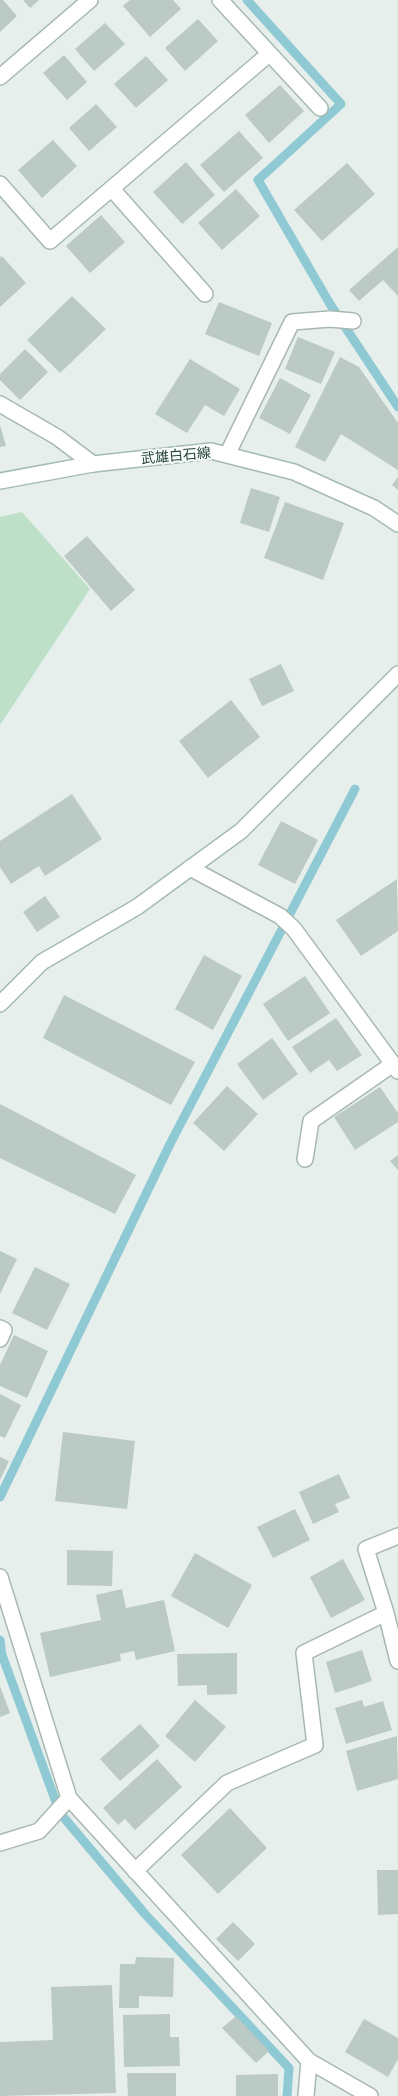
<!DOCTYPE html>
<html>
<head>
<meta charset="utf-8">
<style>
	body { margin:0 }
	canvas { display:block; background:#e6efeb }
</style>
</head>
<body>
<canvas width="398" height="2096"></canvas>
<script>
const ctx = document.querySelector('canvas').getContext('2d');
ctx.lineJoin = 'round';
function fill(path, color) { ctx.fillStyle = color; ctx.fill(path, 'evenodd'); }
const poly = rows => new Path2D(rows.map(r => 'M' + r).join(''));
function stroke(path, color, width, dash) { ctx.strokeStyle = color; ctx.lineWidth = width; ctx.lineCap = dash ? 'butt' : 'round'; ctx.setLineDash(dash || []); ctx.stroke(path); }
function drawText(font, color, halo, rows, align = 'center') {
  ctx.font = font + ' "Golos Text","Noto Sans JP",sans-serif'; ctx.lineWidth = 4; ctx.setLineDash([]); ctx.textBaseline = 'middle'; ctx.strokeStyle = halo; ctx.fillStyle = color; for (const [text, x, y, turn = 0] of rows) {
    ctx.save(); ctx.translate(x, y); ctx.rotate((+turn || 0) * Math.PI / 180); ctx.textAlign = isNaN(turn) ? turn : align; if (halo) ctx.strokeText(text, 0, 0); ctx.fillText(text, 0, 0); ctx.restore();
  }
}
fill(poly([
	[22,512,90,589,0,725,0,517]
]), '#bfe0c8');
stroke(poly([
	[247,0,341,104,258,180,330,304,398,407],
	[0,1497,170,1144,355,789],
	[0,1640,2,1655,60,1813,145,1914,289,2068,287,2096]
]), '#8ec9d4', 9);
fill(poly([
	[0,0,3,0,17,16,0,32],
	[23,0,39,0,30,8],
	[130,0,173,0,181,9,150,37,123,6],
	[198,19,218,41,185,71,165,48],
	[105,23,125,44,94,71,75,49],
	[64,55,87,82,67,100,43,73],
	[146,56,168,80,136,108,114,84],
	[280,85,304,111,269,143,245,115],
	[96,104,117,127,89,151,69,128],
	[239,131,263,158,224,192,200,165],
	[53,140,77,166,42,198,18,170],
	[186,162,215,195,182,224,153,192],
	[347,163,375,194,322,241,294,210],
	[236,189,260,216,222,250,198,223],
	[101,215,125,242,90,273,66,246],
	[398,247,398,296,383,280,359,301,349,290],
	[2,256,26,283,0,307,0,258],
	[72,296,106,329,60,373,27,340],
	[219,302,272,323,259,356,205,334],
	[298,337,335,352,321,384,285,369],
	[25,349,48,372,20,400,0,380,0,374],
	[340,357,359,367,398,423,398,470,341,434,325,462,295,447],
	[190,359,240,389,224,416,205,405,187,433,155,414],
	[280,378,311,395,290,434,259,418],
	[0,425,6,446,0,447],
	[398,477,398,490,392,485],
	[251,488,280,497,269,532,240,523],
	[285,502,344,523,323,580,264,558],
	[87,536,135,590,111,611,64,556],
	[281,664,294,691,262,706,249,679],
	[231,700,260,737,208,778,179,741],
	[72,794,102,839,45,876,39,866,11,884,0,867,0,841],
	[281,821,318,840,295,884,258,865],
	[397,879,398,931,361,956,336,920],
	[45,896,60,917,37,932,23,912],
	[204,955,242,976,213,1030,175,1009],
	[305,976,330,1013,288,1041,263,1004],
	[64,995,195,1062,171,1105,43,1038],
	[336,1018,362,1055,337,1071,329,1060,310,1073,292,1047],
	[272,1038,298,1074,263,1100,237,1064],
	[227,1086,258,1114,224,1151,193,1123],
	[380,1087,398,1113,398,1122,355,1150,334,1117],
	[0,1104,136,1175,115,1214,0,1158],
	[398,1155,398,1170,390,1161],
	[0,1251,17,1259,0,1294],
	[35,1267,70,1284,47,1330,12,1313],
	[14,1335,48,1351,27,1398,0,1386,0,1365],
	[0,1394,21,1405,5,1438,0,1436],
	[63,1432,135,1441,127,1509,55,1501],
	[0,1457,9,1461,0,1480],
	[339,1474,350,1498,335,1504,339,1512,313,1524,299,1492],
	[295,1509,310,1540,273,1558,257,1527],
	[67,1550,113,1551,112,1586,67,1585],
	[195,1553,252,1585,228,1628,171,1596],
	[343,1559,365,1600,331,1618,310,1577],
	[122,1589,126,1608,164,1600,175,1651,136,1660,134,1651,120,1654,121,1661,50,1677,40,1633,101,1620,96,1595],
	[362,1650,372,1681,335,1693,326,1662],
	[237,1653,237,1694,207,1695,207,1685,178,1686,177,1654],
	[0,1686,10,1713,0,1717],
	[195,1700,226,1727,195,1762,165,1736],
	[362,1700,364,1707,383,1701,392,1730,346,1744,335,1708],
	[140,1724,160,1746,120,1781,100,1759],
	[397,1736,398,1779,357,1791,346,1751],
	[157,1759,182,1787,135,1830,125,1819,118,1825,103,1808],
	[230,1808,267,1848,218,1894,181,1855],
	[377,1870,398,1870,398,1914,378,1915],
	[233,1922,255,1944,238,1961,216,1939],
	[136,1957,174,1958,173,1997,139,1996,139,2008,119,2008,120,1964,135,1964],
	[112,1985,116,2093,0,2096,0,2042,53,2040,51,1987],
	[170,2014,170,2037,179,2037,180,2066,124,2067,123,2015],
	[236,2016,269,2051,256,2063,222,2028],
	[364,2019,398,2038,398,2059,388,2077,345,2052],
	[127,2073,176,2073,176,2096,128,2096],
	[278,2074,278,2096,236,2096,236,2075]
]), '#bbcac4');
const street = poly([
	[220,0,320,108],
	[0,77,90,0],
	[0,184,50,241,269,54],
	[112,189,205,294],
	[0,404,57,437,93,464],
	[227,455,292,322,330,319,353,321],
	[190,868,280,916,294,929,398,1071],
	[305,1159,311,1121,393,1064],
	[0,1328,4,1330,0,1339],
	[0,1577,69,1798,309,2061,370,2096],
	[386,1613,398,1661],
	[0,1843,39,1831,69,1798],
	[135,1871,227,1783,315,1745,304,1653,386,1613,366,1549,398,1536],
	[306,2096,309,2061]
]);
const secondary = poly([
	[0,481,93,464,211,451,294,472,374,508,398,524],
	[0,1004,42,962,137,907,241,831,398,674]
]);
stroke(street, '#a8b8b2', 18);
stroke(secondary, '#a4bbb3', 18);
stroke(street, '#fff', 15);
stroke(secondary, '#fff', 15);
drawText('14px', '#24423a', '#f7fbf9', [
	["武雄白石線",176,456,-5]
]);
</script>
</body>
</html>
